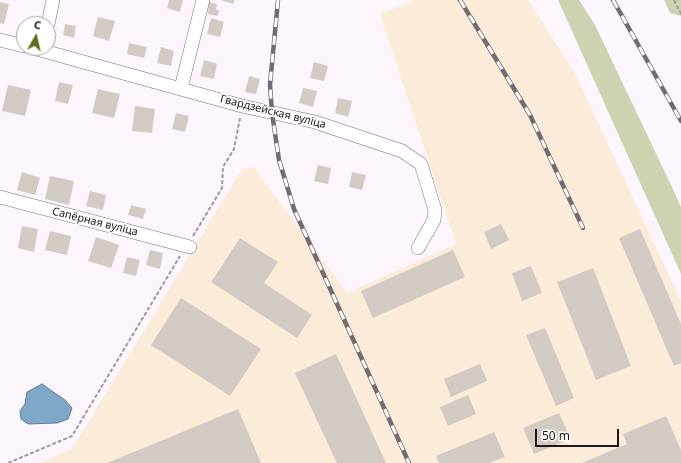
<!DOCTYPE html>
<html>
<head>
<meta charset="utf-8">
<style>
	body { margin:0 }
	#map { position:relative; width:681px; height:463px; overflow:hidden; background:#fdf6fe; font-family:"Noto Sans",sans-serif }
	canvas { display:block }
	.north { position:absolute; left:16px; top:16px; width:40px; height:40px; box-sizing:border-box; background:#fff; border:1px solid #a4a3a4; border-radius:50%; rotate:8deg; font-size:11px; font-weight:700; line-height:16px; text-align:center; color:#1c191c }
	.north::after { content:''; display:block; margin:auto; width:14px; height:18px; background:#5d6c17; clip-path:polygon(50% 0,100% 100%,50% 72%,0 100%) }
	.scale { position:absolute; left:535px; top:429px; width:84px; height:18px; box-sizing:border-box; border:2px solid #1c191c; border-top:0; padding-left:5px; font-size:12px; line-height:14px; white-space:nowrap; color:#1c191c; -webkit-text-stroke:3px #fff; paint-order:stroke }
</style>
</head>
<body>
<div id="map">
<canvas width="681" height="463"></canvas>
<div class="north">С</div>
<div class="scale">50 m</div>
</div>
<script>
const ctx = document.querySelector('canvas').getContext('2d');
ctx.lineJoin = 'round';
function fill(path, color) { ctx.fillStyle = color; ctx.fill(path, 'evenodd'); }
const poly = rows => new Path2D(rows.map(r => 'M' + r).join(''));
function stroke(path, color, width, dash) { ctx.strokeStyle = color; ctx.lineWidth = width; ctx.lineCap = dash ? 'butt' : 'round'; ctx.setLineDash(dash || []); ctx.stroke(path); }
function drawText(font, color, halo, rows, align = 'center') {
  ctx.font = font + ' "Noto Sans",sans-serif'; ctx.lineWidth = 3.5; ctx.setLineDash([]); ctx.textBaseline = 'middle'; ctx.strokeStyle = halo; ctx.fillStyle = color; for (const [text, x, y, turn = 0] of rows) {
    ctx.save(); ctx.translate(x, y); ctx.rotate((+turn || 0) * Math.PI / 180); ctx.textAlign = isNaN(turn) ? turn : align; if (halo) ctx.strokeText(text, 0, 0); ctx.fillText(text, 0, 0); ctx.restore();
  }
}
fill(poly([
	[414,0,528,0,575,73,681,301,681,463,39,463,72,449,242,169,254,167,347,293,456,244,380,14]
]), '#fbecd9');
fill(poly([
	[558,0,579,0,595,25,672,187,681,207,681,274],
	[664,0,681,0,681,16,670,13]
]), '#cfd2b1');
const water = poly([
	[42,384,65,400,72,408,68,419,57,423,28,424,21,419,20,411,25,404,27,392,42,384]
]);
fill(water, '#7da8c7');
stroke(water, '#607d94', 1);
fill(poly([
	[169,0,183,0,180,12,167,8],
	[220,0,234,0,234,4],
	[0,2,9,4,4,24,0,23],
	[209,2,217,4,216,10,219,10,218,16,208,14],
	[98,17,115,21,109,41,93,36],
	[211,18,224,22,220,37,207,34],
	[23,21,37,23,37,24,24,24,24,30,21,30],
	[65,24,76,26,74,38,63,35],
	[129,43,147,47,144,58,127,54],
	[161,47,174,51,171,66,157,63],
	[204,60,217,64,214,79,200,76],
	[314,62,328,66,324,81,310,78],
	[249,76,260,79,256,94,245,92],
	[59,82,73,85,68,104,55,101],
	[8,85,31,90,25,116,2,111],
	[303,88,317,91,313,107,299,103],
	[98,89,120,94,114,118,92,113],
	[338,98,352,101,348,117,335,113],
	[135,106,155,109,152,133,132,131],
	[176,113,189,116,185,132,172,129],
	[318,165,331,168,328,184,314,181],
	[22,172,40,178,35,195,17,190],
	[352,172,366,175,362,190,349,187],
	[50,176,74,181,69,205,45,199],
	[90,191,106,195,103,210,86,206],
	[131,205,146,209,143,219,128,215],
	[501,224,509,240,491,249,484,232],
	[22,226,38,229,34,252,18,248],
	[640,229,681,324,681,363,674,366,619,238],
	[50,231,71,236,67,255,45,250],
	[96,237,119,245,111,268,88,261],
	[240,238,278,262,264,283,312,315,297,338,211,282],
	[150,250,163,253,160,269,146,265],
	[453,250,465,277,373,318,361,291],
	[127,257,140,260,136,276,123,273],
	[531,266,542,293,522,301,512,273],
	[593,268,631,366,596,380,557,282],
	[181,298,261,349,230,396,151,345],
	[545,328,574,398,556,406,526,335],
	[336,354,386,463,337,463,295,373],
	[480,364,487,381,451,397,444,379],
	[468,395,476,414,448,426,440,407],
	[238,409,261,463,107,463],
	[559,413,571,439,534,454,523,428],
	[666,416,681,450,681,463,582,463,627,444,623,434],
	[494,432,505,457,489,463,439,463,436,456]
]), '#d1cbc4');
const minor = poly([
	[48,24,53,0],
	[0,40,24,46],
	[33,48,242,106,315,122,402,151,421,164,435,210,434,220,418,248],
	[181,88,203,0],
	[0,197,190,247]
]);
stroke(minor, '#756f76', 14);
stroke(poly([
	[674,0,681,14],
	[193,236,222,188,223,167,234,149,240,118],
	[8,463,72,436,180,256]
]), '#9e999f', 2, [4, 2]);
stroke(minor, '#fff', 13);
const rail = poly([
	[278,0,270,85,272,113,279,160,294,209,409,463],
	[460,0,530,115,583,228],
	[613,0,681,121]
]);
stroke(rail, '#716c71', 4.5);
stroke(rail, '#fff', 3, [9]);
drawText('11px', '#1c191c', '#fff', [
	["Гвардзейская вуліца",273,112,14],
	["Сапёрная вуліца",95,222,14]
]);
</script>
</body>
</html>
